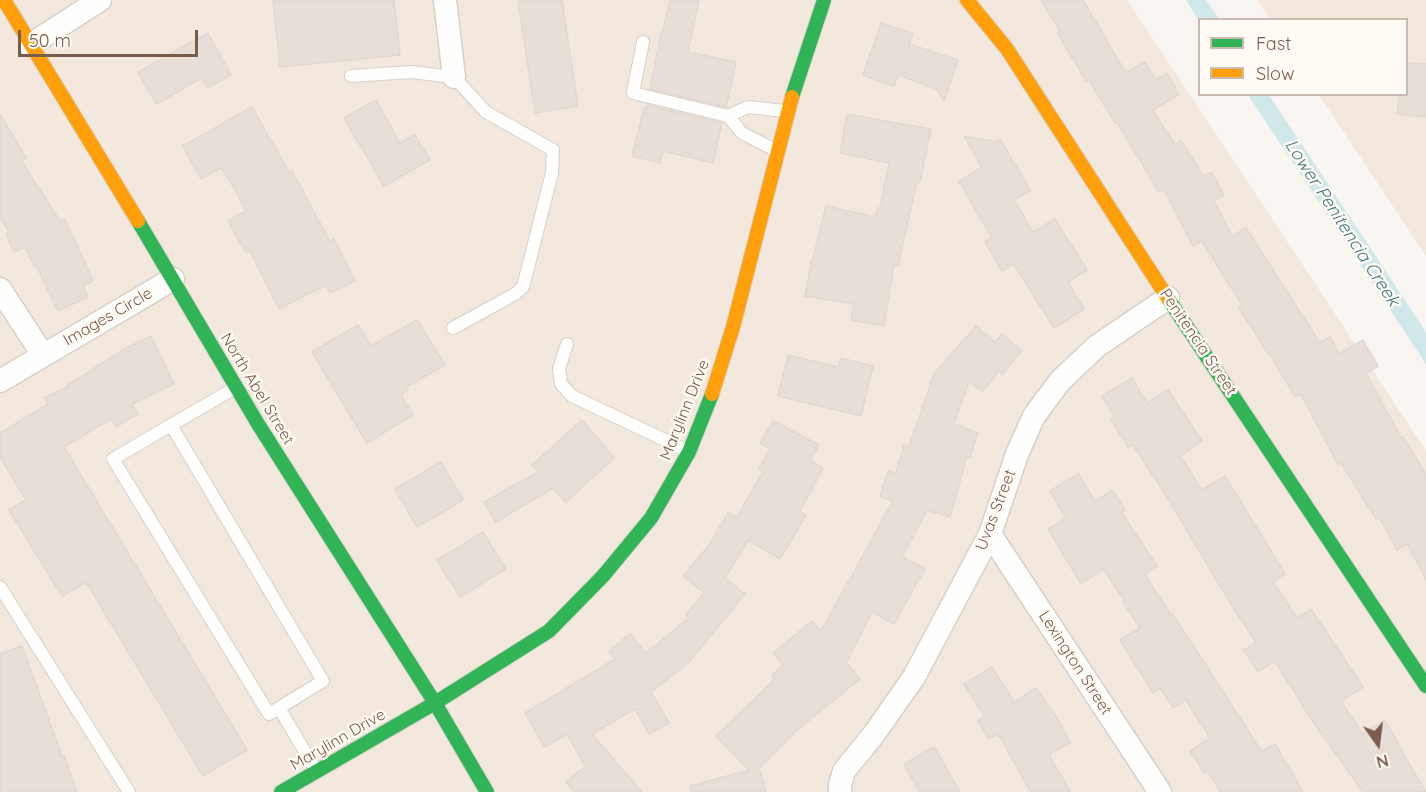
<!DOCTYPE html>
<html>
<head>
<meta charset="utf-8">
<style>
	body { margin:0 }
	#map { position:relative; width:1426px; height:792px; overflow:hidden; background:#f9f5f0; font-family:Quicksand,sans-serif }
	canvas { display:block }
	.legend { position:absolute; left:1198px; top:18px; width:210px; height:78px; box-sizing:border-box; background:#fffaf3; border:2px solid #cabbb1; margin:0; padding:8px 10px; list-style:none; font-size:18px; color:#7a5c4d }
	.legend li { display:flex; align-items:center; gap:12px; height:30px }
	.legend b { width:30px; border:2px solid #cabbb1 }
	.north { position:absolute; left:1348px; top:714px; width:60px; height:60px; -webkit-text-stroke:4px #fffaf3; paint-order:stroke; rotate:166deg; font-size:16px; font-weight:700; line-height:24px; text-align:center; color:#7a5c4d }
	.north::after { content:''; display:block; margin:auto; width:21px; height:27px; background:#7a5c4d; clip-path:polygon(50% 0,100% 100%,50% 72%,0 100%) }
	.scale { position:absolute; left:18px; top:30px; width:180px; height:27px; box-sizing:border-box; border:3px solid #7a5c4d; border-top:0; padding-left:8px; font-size:18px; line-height:21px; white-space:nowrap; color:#7a5c4d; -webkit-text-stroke:4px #fffaf3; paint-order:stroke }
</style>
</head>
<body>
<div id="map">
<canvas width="1426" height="792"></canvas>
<ul class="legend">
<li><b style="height:8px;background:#30b455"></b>Fast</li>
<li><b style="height:8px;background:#ff9f0a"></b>Slow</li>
</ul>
<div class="north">N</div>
<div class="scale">50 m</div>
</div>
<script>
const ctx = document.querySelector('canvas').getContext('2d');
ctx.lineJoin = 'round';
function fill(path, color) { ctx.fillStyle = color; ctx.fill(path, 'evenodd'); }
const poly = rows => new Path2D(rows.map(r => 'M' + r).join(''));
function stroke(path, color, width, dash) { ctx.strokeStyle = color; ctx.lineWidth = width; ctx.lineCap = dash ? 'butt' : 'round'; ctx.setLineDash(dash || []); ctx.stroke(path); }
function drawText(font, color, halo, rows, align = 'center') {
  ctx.font = font + ' Quicksand,sans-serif'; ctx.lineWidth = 5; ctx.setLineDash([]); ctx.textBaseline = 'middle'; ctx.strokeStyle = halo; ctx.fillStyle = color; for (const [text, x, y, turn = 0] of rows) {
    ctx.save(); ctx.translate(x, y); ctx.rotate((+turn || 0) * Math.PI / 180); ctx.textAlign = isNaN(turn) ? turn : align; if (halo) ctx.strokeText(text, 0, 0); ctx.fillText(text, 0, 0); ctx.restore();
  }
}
fill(poly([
	[0,0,1127,0,1426,451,1426,792,0,792],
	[1257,0,1426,0,1426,256,1319,95,1406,94,1406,20,1270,19]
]), '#f2e8de');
fill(poly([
	[1186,0,1206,0,1219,19,1199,21],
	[1248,95,1269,95,1426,332,1426,364]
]), '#d0e8ea');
const building = poly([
	[273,0,394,0,400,55,280,67,273,0],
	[518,0,562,0,578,106,535,113,518,0],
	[670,0,699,0,688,52,736,62,726,107,650,89,661,34,662,35,670,0],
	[1041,0,1083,0,1126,73,1145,62,1156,80,1167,73,1179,94,1153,110,1175,145,1181,140,1203,176,1212,172,1224,196,1214,201,1232,236,1246,228,1320,343,1330,337,1339,354,1363,340,1378,366,1366,373,1401,438,1403,437,1426,474,1426,580,1407,544,1397,550,1379,517,1376,519,1341,463,1338,465,1301,394,1295,397,1270,354,1269,355,1239,308,1242,305,1202,241,1193,246,1164,189,1159,192,1117,122,1115,123,1089,80,1086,81,1057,32,1060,31,1041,0],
	[881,23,913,34,909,44,958,60,944,101,937,89,898,75,894,86,863,75,881,23],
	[208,33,231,75,208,88,202,78,156,104,138,72,208,33],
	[1407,63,1426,64,1426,117,1397,114,1399,94,1407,94,1407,63],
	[376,100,400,143,415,135,430,160,384,186,344,118,376,100],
	[647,105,722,123,713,163,663,151,660,163,632,156,644,108,646,109,647,105],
	[252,107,289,172,292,171,330,241,334,239,355,281,330,293,326,285,279,309,250,251,246,253,228,221,246,211,227,176,221,168,201,179,183,146,252,107],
	[0,114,26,158,21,160,60,221,65,219,93,281,83,286,88,297,58,311,36,265,34,266,25,247,14,252,6,234,9,232,0,218,0,114],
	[847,114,931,129,920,182,917,182,898,265,894,264,884,326,851,320,854,304,805,296,812,259,813,259,826,206,875,217,878,208,880,208,889,163,840,153,847,114],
	[964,136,992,141,993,143,1000,139,1030,190,1014,200,1033,232,1055,219,1087,270,1068,282,1084,309,1054,328,1014,264,1002,271,985,242,992,238,959,181,982,167,964,136],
	[417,320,445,365,406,387,408,390,401,395,413,415,367,443,312,352,358,325,371,346,417,320],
	[976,326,995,342,1002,334,1022,351,1002,374,999,371,982,392,969,381,954,424,978,433,970,457,967,456,950,517,927,510,902,557,925,569,894,624,872,612,846,662,860,679,797,730,759,768,766,792,691,792,690,786,749,770,716,736,775,679,772,675,783,665,773,653,812,621,821,631,893,501,880,497,888,471,896,473,904,445,909,447,934,374,976,326],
	[151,336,174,384,132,404,138,414,116,427,111,419,64,447,247,750,203,776,86,582,62,596,9,510,26,500,0,457,0,433,48,404,44,398,64,388,124,349,151,336],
	[788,355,838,367,841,358,873,366,861,416,778,396,788,355],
	[1132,378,1147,403,1168,390,1202,441,1180,456,1202,490,1225,476,1285,574,1273,582,1297,618,1311,609,1363,687,1341,701,1363,734,1384,720,1396,739,1395,739,1426,792,1363,792,1311,719,1275,661,1258,672,1244,650,1256,642,1232,606,1169,500,1133,445,1128,447,1111,419,1115,417,1102,396,1132,378],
	[582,420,614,458,566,502,553,488,496,522,484,502,539,472,532,465,582,420],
	[773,421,819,445,810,461,823,468,800,512,806,515,780,559,748,540,725,578,745,594,688,663,651,692,669,723,649,734,635,709,592,734,642,792,574,792,566,782,585,766,567,734,545,747,525,713,615,659,609,651,630,634,646,653,689,618,686,615,704,593,683,576,710,544,728,512,737,517,763,472,759,469,770,449,760,444,773,421],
	[441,462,463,500,417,527,395,489,441,462],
	[1078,474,1095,501,1113,490,1125,510,1121,512,1157,566,1145,574,1170,614,1172,613,1262,752,1275,744,1303,792,1220,792,1208,771,1204,773,1190,751,1210,738,1186,700,1174,708,1160,688,1153,693,1120,640,1140,628,1123,602,1125,601,1103,569,1081,584,1048,529,1066,518,1050,491,1078,474],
	[483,532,506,569,460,597,437,560,483,532],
	[22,646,62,756,64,755,77,792,0,792,0,654,22,646],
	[992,667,1014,702,1036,688,1057,718,1070,742,1049,754,1070,792,1031,792,998,734,989,739,978,721,984,716,964,684,992,667],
	[934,747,960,792,920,792,904,764,934,747]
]);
fill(building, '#e6ded7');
stroke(building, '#e2d8d2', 1.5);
const lane = poly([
	[643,42,633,93,728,116,742,133,775,150],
	[351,76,411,72,454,77,486,112,553,150,552,173,523,287,515,294,453,328],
	[728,116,748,107,785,111],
	[567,344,559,369,561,384,572,396,688,451],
	[171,425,323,681,269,714,113,459,171,425,235,388],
	[0,587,129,792],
	[279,708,316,770]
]);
const street = poly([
	[445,0,454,77],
	[30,45,100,0],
	[0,289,43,355],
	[0,381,173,279],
	[990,534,1160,792],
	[840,792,840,785,844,771,874,734,914,677,990,534,1017,454,1034,416,1060,381,1097,346,1168,298]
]);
const fast = poly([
	[792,97,824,0],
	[138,221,258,424,435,703,487,792],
	[1169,300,1426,686],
	[281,792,435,703,549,631,603,576,651,518,689,452,712,394]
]);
const slow = poly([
	[4,0,138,221],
	[967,0,1007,49,1169,300],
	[712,394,733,327,792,97]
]);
stroke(lane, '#d7d1cb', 14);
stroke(street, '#d7d1cb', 25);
stroke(fast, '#d9d2cb', 16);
stroke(slow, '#d9d2cb', 16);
stroke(lane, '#fefefd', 12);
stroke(street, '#fefefd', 22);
stroke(fast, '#30b455', 14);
stroke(slow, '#ff9f0a', 14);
drawText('16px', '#7a5c4d', '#fffaf3', [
	["Images Circle",108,317,-30],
	["Penitencia Street",1198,342,56],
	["North Abel Street",257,389,59],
	["Marylinn Drive",685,410,-68],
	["Uvas Street",996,510,-69],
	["Lexington Street",1075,663,57],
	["Marylinn Drive",338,740,-30]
]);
drawText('italic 18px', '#437c86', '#fffaf3', [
	["Lower Penitencia Creek",1342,223,57]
]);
</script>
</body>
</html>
